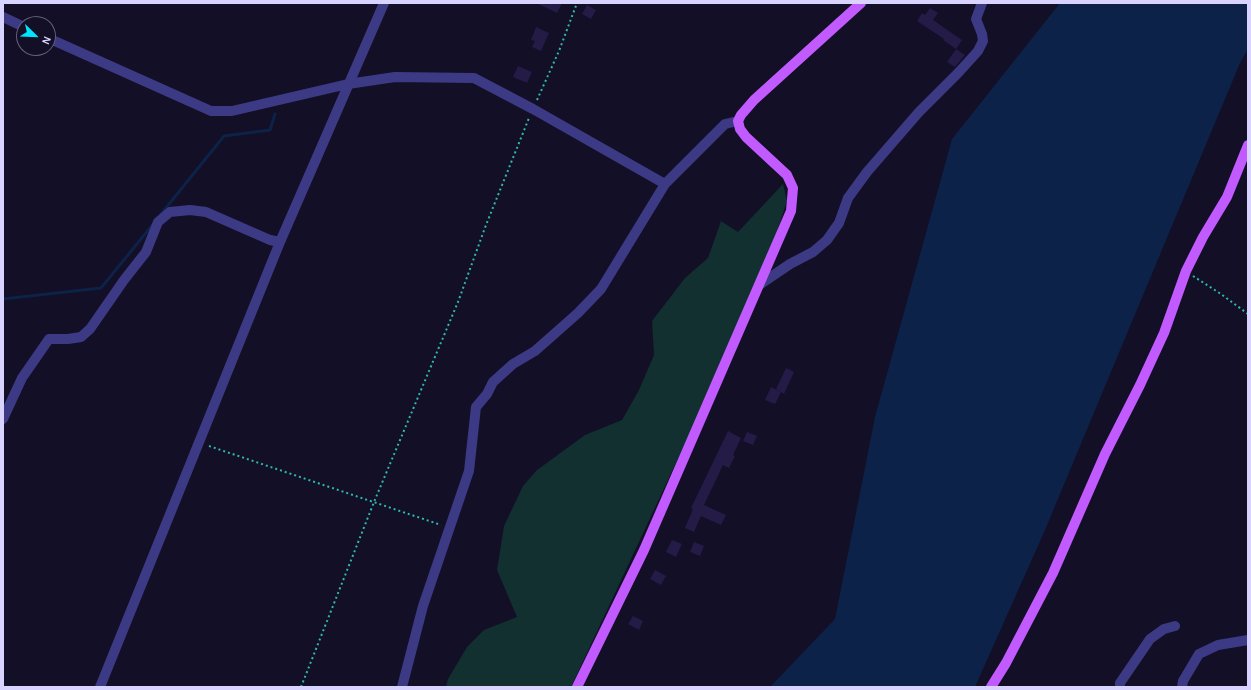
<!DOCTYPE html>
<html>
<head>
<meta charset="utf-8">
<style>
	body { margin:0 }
	#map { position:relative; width:1251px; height:690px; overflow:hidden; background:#130f26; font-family:"Alegreya Sans",sans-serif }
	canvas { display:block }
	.frame { position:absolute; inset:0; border:4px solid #d9d4ff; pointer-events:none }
	.north { position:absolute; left:16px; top:16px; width:40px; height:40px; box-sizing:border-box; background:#130f26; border:1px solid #625e7d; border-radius:50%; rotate:113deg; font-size:11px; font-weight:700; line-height:16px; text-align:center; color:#d9d4ff }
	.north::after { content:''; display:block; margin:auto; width:14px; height:18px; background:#00e5ff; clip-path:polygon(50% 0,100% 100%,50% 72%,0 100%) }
</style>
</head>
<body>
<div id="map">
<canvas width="1251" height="690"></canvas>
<div class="frame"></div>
<div class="north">N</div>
</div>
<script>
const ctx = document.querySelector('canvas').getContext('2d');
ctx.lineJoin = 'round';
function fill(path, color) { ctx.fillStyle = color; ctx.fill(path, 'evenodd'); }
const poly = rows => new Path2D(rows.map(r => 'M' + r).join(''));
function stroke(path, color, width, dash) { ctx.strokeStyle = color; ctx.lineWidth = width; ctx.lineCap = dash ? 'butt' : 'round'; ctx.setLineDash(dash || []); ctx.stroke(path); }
fill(poly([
	[783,184,787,201,776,234,697,418,571,687,446,687,448,679,467,647,484,630,517,617,497,570,504,526,523,486,537,470,585,435,622,420,639,390,654,355,652,321,685,278,708,258,721,221,738,232]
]), '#12302f');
fill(poly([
	[1060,3,1248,3,1248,49,1240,63,1045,530,975,687,770,687,835,619,875,417,952,139]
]), '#0c2248');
stroke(poly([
	[161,214,224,136,270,130,275,114],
	[3,299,101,288,154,223]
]), '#0c2248', 3);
fill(poly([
	[536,3,562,3,557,13],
	[587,5,596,10,591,19,582,14],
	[930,8,938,13,933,20,962,40,956,49,943,40,944,39,917,21,922,13,925,15],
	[536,27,549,33,541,51,532,47,535,41,531,40],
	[956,49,965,55,955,67,947,62],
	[518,66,532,72,527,83,513,77],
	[786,368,794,372,784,394,781,392,775,404,765,400,771,387,781,392,776,389],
	[728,431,741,438,733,455,735,456,729,468,723,465,704,505,726,515,721,525,701,516,694,532,685,528,693,509,691,508],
	[747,432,757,436,753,445,743,441],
	[672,540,682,544,676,557,666,552],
	[694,542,704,546,700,556,690,552],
	[655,570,666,576,661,585,650,579],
	[633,616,643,621,639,630,628,624]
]), '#241b47');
stroke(poly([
	[537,100,559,51,577,3],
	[1193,276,1221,294,1248,314],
	[209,446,441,525],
	[301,687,374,502,458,302,486,225,529,118]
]), '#2fb8b0', 2, [2, 3]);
stroke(poly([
	[3,17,24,27],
	[48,38,211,111,232,111,348,84,395,77,474,78,533,109,665,184,725,124,738,121],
	[759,285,790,264,813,252,827,240,839,223,848,198,867,172,919,112,959,72,978,51,983,41,982,34,976,19,982,3],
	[3,419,22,378,49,339,68,339,81,337,90,329,124,280,146,252,158,222,170,212,190,210,206,212,270,240,280,242],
	[100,687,280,242,384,3],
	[402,687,423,606,469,471,476,407,487,394,493,382,513,364,535,351,578,313,601,289,665,184],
	[1120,687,1120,683,1150,639,1164,629,1175,626],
	[1182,687,1183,681,1199,654,1218,645,1248,640]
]), '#3d3a85', 10);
stroke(poly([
	[577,687,644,550,791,211,793,188,787,175,746,137,740,129,738,121,741,115,754,100,861,3],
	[991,687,1006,663,1053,573,1105,454,1140,385,1164,333,1186,271,1203,237,1227,197,1248,145]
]), '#c25bff', 10);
</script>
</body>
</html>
